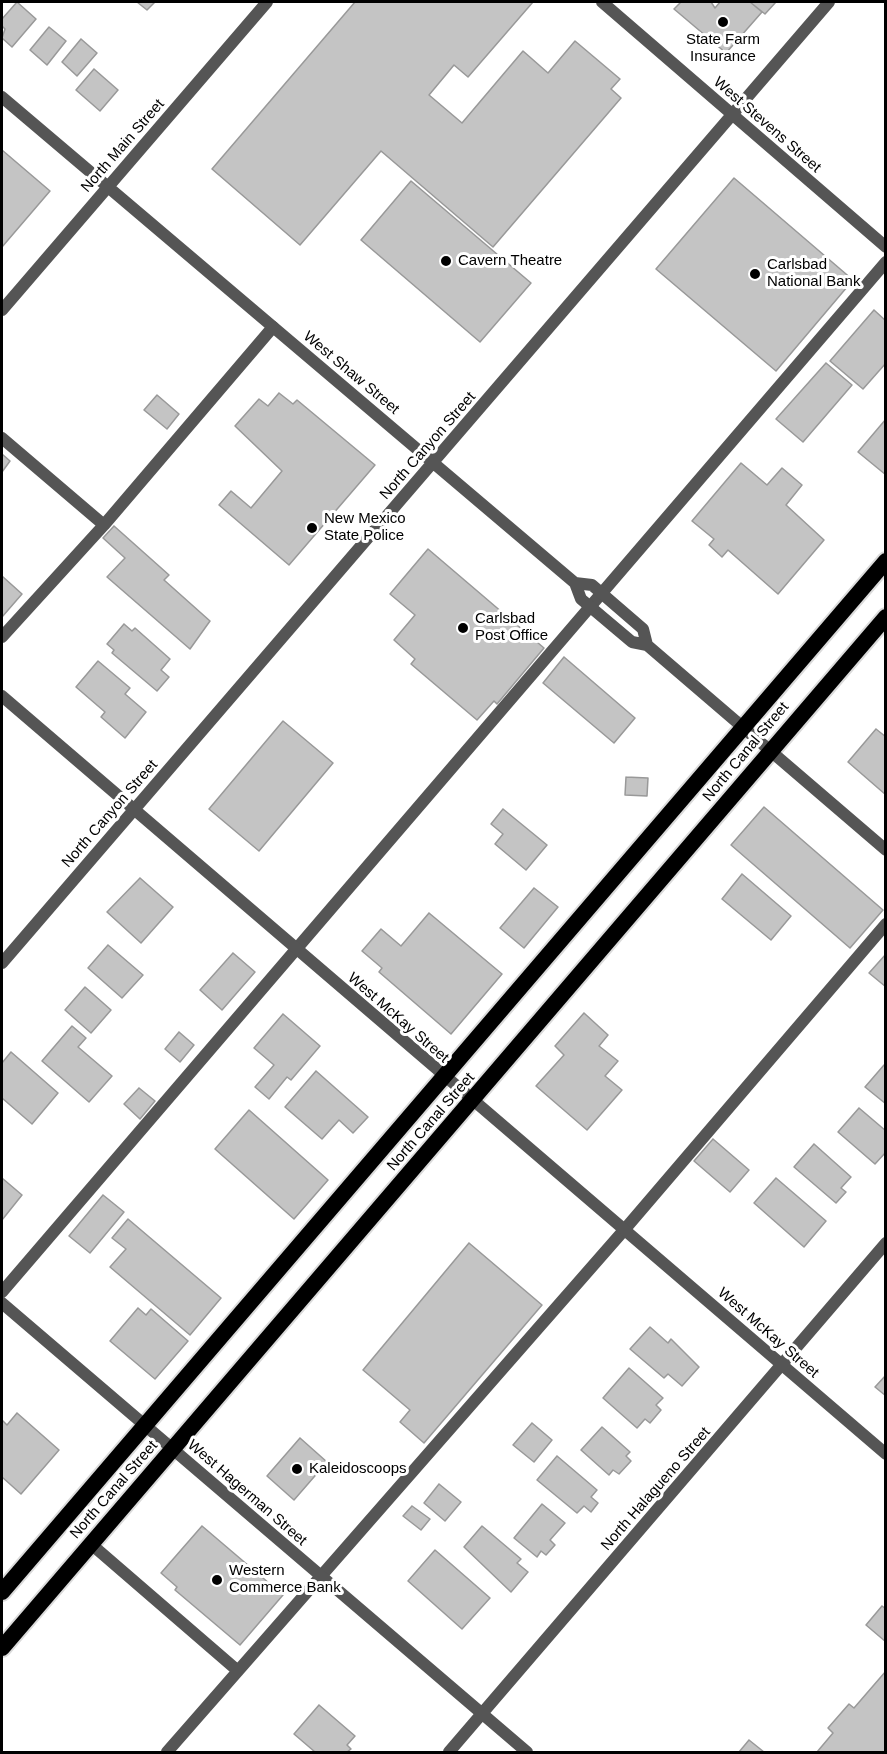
<!DOCTYPE html>
<html>
<head>
<meta charset="utf-8">
<style>
	body { margin:0 }
	#map { position:relative; width:887px; height:1754px; overflow:hidden; background:#fff; font-family:Helvetica,sans-serif }
	canvas { display:block }
	.frame { position:absolute; inset:0; border:3px solid #000; pointer-events:none }
</style>
</head>
<body>
<div id="map">
<canvas width="887" height="1754"></canvas>
<div class="frame"></div>
</div>
<script>
const ctx = document.querySelector('canvas').getContext('2d');
ctx.lineJoin = 'round';
function fill(path, color) { ctx.fillStyle = color; ctx.fill(path, 'evenodd'); }
const poly = rows => new Path2D(rows.map(r => 'M' + r).join(''));
function stroke(path, color, width, dash) { ctx.strokeStyle = color; ctx.lineWidth = width; ctx.lineCap = dash ? 'butt' : 'round'; ctx.setLineDash(dash || []); ctx.stroke(path); }
function drawText(font, color, halo, rows, align = 'center') {
  ctx.font = font + ' Helvetica,sans-serif'; ctx.lineWidth = 6; ctx.setLineDash([]); ctx.textBaseline = 'middle'; ctx.strokeStyle = halo; ctx.fillStyle = color; for (const [text, x, y, turn = 0] of rows) {
    ctx.save(); ctx.translate(x, y); ctx.rotate((+turn || 0) * Math.PI / 180); ctx.textAlign = isNaN(turn) ? turn : align; if (halo) ctx.strokeText(text, 0, 0); ctx.fillText(text, 0, 0); ctx.restore();
  }
}
const building = poly([
	[17,2,36,19,12,47,2,38,5,29,2,26,2,19,17,2],
	[137,2,155,2,147,10,137,2],
	[355,2,533,2,468,77,454,65,429,95,462,123,523,51,548,73,575,41,620,79,611,89,621,98,493,247,381,151,300,245,212,169,355,2],
	[681,2,711,2,715,8,720,2,750,2,762,12,726,53,674,9,681,2],
	[750,2,776,2,765,14,750,2],
	[49,27,66,41,47,65,30,50,49,27],
	[81,39,97,53,77,76,62,62,81,39],
	[94,69,118,90,100,111,76,90,94,69],
	[2,150,50,191,2,247,2,150],
	[734,178,853,280,776,371,656,269,734,178],
	[411,181,531,283,480,342,361,240,411,181],
	[874,310,886,321,886,363,863,389,830,361,874,310],
	[826,363,852,385,803,442,776,419,826,363],
	[279,393,293,404,297,400,375,465,289,565,219,505,231,491,251,508,282,471,235,426,259,399,268,406,279,393],
	[157,395,179,414,167,429,144,410,157,395],
	[886,419,886,475,858,452,886,419],
	[2,454,10,461,2,472,2,454],
	[741,463,767,485,782,468,802,485,786,505,824,540,778,594,728,550,722,557,709,545,714,539,692,521,741,463],
	[114,526,169,575,164,580,210,621,190,649,107,577,125,558,103,538,114,526],
	[428,549,544,648,497,704,494,701,477,720,411,664,415,659,394,640,415,615,390,594,428,549],
	[2,576,22,594,2,617,2,576],
	[124,624,132,631,135,628,170,659,161,670,169,677,157,691,112,653,114,650,107,644,124,624],
	[564,657,635,718,614,743,543,683,564,657],
	[98,661,130,688,125,694,146,712,125,738,101,717,105,712,76,687,98,661],
	[283,721,333,763,259,851,209,809,283,721],
	[876,729,886,737,886,795,848,762,876,729],
	[626,777,648,778,647,796,625,795,626,777],
	[764,807,883,910,850,948,731,845,764,807],
	[503,809,547,845,526,870,495,844,503,834,491,824,503,809],
	[742,874,791,916,771,940,722,899,742,874],
	[140,878,173,907,141,943,107,912,140,878],
	[534,888,558,907,524,948,500,928,534,888],
	[429,913,502,974,451,1034,379,972,382,968,362,951,381,929,401,946,429,913],
	[108,945,143,975,122,998,88,968,108,945],
	[233,953,255,972,222,1010,200,990,233,953],
	[886,954,886,987,869,973,886,954],
	[85,987,111,1010,91,1033,65,1010,85,987],
	[584,1013,608,1035,599,1046,618,1061,605,1076,622,1090,587,1130,536,1086,564,1055,555,1046,584,1013],
	[283,1014,320,1046,291,1080,287,1077,269,1099,255,1087,274,1065,254,1048,283,1014],
	[72,1026,86,1038,78,1047,112,1076,89,1102,42,1061,72,1026],
	[179,1032,194,1045,180,1062,165,1049,179,1032],
	[11,1052,58,1093,32,1124,2,1098,2,1063,11,1052],
	[884,1065,886,1066,886,1104,865,1087,884,1065],
	[316,1071,368,1117,353,1133,339,1120,322,1139,285,1107,316,1071],
	[139,1088,155,1101,140,1119,124,1104,139,1088],
	[859,1108,886,1131,886,1152,875,1164,838,1132,859,1108],
	[249,1110,328,1180,294,1219,215,1149,249,1110],
	[713,1139,749,1170,730,1192,694,1161,713,1139],
	[814,1144,851,1177,841,1188,846,1192,836,1203,794,1167,814,1144],
	[2,1178,22,1195,2,1220,2,1178],
	[776,1178,826,1221,804,1247,754,1203,776,1178],
	[103,1195,124,1212,90,1253,69,1236,103,1195],
	[128,1219,221,1298,190,1335,110,1267,126,1249,112,1238,128,1219],
	[469,1243,542,1305,424,1443,400,1422,410,1410,363,1370,469,1243],
	[138,1308,146,1315,151,1309,188,1341,155,1379,110,1341,138,1308],
	[650,1327,668,1343,671,1339,699,1367,682,1386,668,1374,664,1378,630,1349,650,1327],
	[629,1368,663,1398,656,1405,661,1410,650,1423,645,1419,637,1428,603,1398,629,1368],
	[886,1375,886,1396,875,1387,886,1375],
	[17,1413,59,1450,21,1494,2,1477,2,1420,7,1425,17,1413],
	[532,1423,552,1440,534,1462,513,1445,532,1423],
	[602,1427,630,1452,626,1456,631,1461,619,1474,613,1470,609,1475,581,1450,602,1427],
	[300,1438,327,1462,294,1500,267,1476,300,1438],
	[557,1456,597,1490,591,1497,598,1503,591,1512,584,1506,577,1513,537,1480,557,1456],
	[439,1484,461,1502,445,1521,424,1503,439,1484],
	[542,1504,565,1523,550,1540,555,1545,546,1555,541,1551,537,1557,514,1538,542,1504],
	[412,1506,430,1519,421,1530,403,1516,412,1506],
	[202,1526,283,1595,240,1645,175,1590,177,1587,161,1573,202,1526],
	[482,1526,521,1559,517,1563,528,1572,511,1592,464,1547,482,1526],
	[435,1550,490,1598,462,1629,408,1581,435,1550],
	[882,1606,886,1609,886,1642,866,1625,882,1606],
	[886,1671,886,1752,817,1752,833,1733,828,1728,849,1704,854,1708,886,1671],
	[319,1705,355,1736,347,1745,351,1749,347,1752,315,1752,294,1734,319,1705],
	[749,1740,764,1752,739,1752,749,1740]
]);
fill(building, '#c4c4c4');
stroke(building, '#999', 1.5);
const trunk = poly([
	[2,1592,886,561],
	[2,1648,886,617]
]);
stroke(trunk, '#dbdbdb', 20);
stroke(poly([
	[2,438,104,525],
	[2,637,104,525,273,327],
	[2,1292,886,262],
	[91,1544,238,1671],
	[167,1752,625,1229,886,924]
]), '#555', 12);
stroke(poly([
	[602,2,886,247],
	[2,97,575,583,581,599,632,642,647,645,886,850],
	[2,310,267,2],
	[575,583,592,585,643,629,647,645],
	[2,696,886,1454],
	[2,963,829,2],
	[2,1303,527,1752],
	[449,1752,886,1243]
]), '#555', 12);
stroke(trunk, '#000', 16);
for (const [x, y, r, color] of [
	[723,22,6,"#000"],
	[446,261,6,"#000"],
	[755,274,6,"#000"],
	[312,528,6,"#000"],
	[463,628,6,"#000"],
	[297,1469,6,"#000"],
	[217,1580,6,"#000"]
]) { const dot = new Path2D(); dot.arc(x, y, r, 0, 2 * Math.PI); ctx.fillStyle = color; ctx.fill(dot); stroke(dot, '#fff', 2); }
drawText('15px', '#000', '#fff', [
	["State Farm",723,40,"center"],
	["Insurance",723,57,"center"],
	["Cavern Theatre",458,261],
	["Carlsbad",767,265],
	["National Bank",767,282],
	["New Mexico",324,519],
	["State Police",324,536],
	["Carlsbad",475,619],
	["Post Office",475,636],
	["Kaleidoscoops",309,1469],
	["Western",229,1571],
	["Commerce Bank",229,1588]
], 'left');
drawText('15px', '#000', '#fff', [
	["West Stevens Street",767,125,41],
	["North Main Street",123,146,-49],
	["West Shaw Street",351,373,40],
	["North Canyon Street",428,446,-49],
	["North Canal Street",746,752,-50],
	["North Canyon Street",110,814,-49],
	["West McKay Street",398,1018,41],
	["North Canal Street",431,1122,-49],
	["West McKay Street",768,1333,41],
	["North Halagueno Street",656,1489,-49],
	["North Canal Street",114,1490,-49],
	["West Hagerman Street",247,1493,41]
]);
</script>
</body>
</html>
